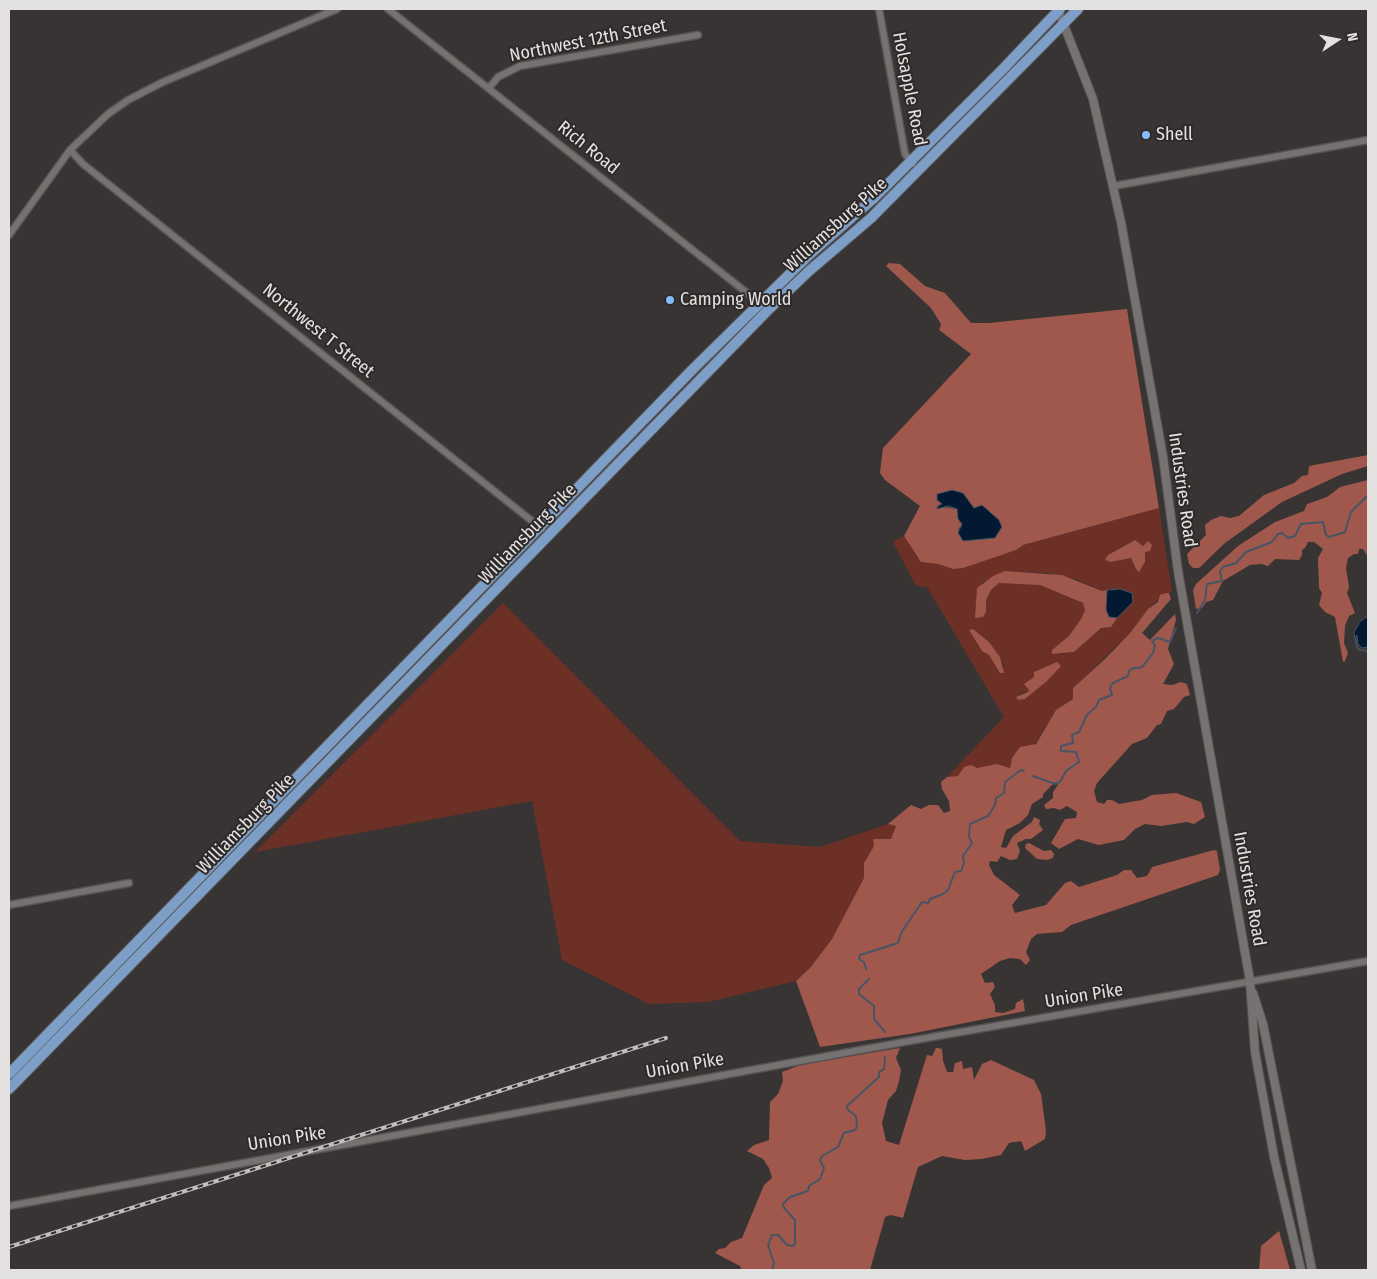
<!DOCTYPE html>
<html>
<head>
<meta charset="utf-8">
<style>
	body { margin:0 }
	#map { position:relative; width:1377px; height:1279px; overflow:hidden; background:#373433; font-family:"Fira Sans Condensed",sans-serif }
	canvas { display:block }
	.frame { position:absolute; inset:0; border:10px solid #e4e2e1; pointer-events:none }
	.north { position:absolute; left:1312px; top:15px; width:50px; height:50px; -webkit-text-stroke:4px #2d2a29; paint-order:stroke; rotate:79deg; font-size:14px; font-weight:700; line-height:20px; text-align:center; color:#e4e2e1 }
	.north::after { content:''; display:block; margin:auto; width:18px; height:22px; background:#e4e2e1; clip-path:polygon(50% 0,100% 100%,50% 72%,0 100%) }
</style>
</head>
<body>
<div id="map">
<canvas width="1377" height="1279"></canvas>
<div class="frame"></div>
<div class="north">N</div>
</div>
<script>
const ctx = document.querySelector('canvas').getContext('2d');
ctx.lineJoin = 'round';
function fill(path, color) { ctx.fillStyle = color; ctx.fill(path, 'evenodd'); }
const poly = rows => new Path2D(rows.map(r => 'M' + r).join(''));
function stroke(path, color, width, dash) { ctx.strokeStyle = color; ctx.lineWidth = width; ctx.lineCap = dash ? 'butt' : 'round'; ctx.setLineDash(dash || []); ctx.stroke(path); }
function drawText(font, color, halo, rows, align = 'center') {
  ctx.font = font + ' "Fira Sans Condensed",sans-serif'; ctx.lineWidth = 4; ctx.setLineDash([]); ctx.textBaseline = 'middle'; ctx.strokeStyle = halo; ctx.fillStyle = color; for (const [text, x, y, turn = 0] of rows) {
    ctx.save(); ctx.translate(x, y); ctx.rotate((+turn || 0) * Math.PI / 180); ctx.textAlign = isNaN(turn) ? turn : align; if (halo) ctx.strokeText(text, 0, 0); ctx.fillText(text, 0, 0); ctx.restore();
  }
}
fill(poly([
	[1159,508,1172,592,1166,593,1148,609,1130,633,1073,688,1073,699,1056,710,1035,744,1012,758,1010,768,997,764,977,769,964,767,958,776,947,777,1004,717,927,587,916,586,893,542,904,536,921,562,938,564,953,569,1016,550,1023,545],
	[1135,540,1144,546,1147,542,1145,552,1136,569,1131,558,1111,562,1108,555],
	[1005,571,1048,573,1075,579,1102,591,1128,591,1133,602,1117,618,1111,627,1101,628,1074,652,1061,654,1052,650,1069,636,1081,619,1085,610,1083,603,1040,585,1014,582,999,583,991,590,986,600,982,583],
	[973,629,989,642,1000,657,1004,666,1000,673,989,655,969,630],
	[1052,664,1061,666,1025,699,1018,700,1021,693,1028,692,1034,677],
	[503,603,740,841,820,847,888,824,896,826,891,839,873,839,874,845,864,864,864,878,832,939,810,968,796,981,708,1002,649,1004,562,960,532,801,255,852]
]), '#6d3026');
fill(poly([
	[889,263,900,264,925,286,945,293,971,323,989,323,1127,309,1159,508,1023,545,1016,550,963,568,953,569,938,564,921,562,904,536,920,506,885,480,880,473,883,448,971,354,939,330,941,324,931,308,886,266],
	[952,490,963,493,974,508,984,507,989,514,997,518,1000,531,987,539,963,541,958,530,962,524,959,521,957,509,937,506,942,503,937,500,938,494],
	[1368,455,1368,466,1342,474,1282,502,1225,543,1199,568,1193,568,1189,564,1187,554,1206,535,1205,525,1211,520,1221,516,1230,518,1239,516,1264,495,1294,483,1302,476,1308,475,1309,466],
	[1368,480,1368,557,1363,549,1359,549,1358,554,1354,554,1348,558,1346,568,1349,587,1347,593,1355,613,1349,616,1345,626,1344,643,1348,653,1345,661,1343,662,1335,617,1325,612,1319,605,1322,593,1319,588,1318,558,1323,549,1314,542,1308,542,1305,548,1302,550,1302,555,1299,560,1275,559,1268,566,1261,564,1250,565,1223,581,1213,600,1206,602,1203,607,1196,609,1193,590,1196,584,1238,546,1275,522,1304,511,1307,504,1327,497,1340,487],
	[1135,540,1143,546,1148,541,1152,545,1150,551,1145,552,1145,562,1139,572,1136,569,1131,558,1111,562,1105,560,1108,555],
	[1005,571,1062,575,1102,591,1107,590,1106,610,1109,616,1117,618,1111,627,1101,628,1074,652,1052,654,1052,650,1069,636,1081,619,1085,610,1083,603,1040,585,999,583,991,590,986,600,986,612,983,617,975,618,977,588,993,576],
	[1166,593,1169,593,1171,599,1142,633,1150,640,1175,614,1176,620,1168,649,1174,664,1163,684,1172,685,1181,682,1187,684,1190,695,1184,697,1174,709,1167,711,1161,724,1157,725,1147,738,1132,744,1097,783,1094,791,1097,802,1104,804,1107,800,1112,800,1119,804,1142,800,1152,795,1176,793,1201,802,1205,817,1194,824,1187,822,1161,826,1145,824,1135,829,1124,840,1099,845,1078,839,1059,849,1051,843,1065,819,1076,818,1077,812,1067,806,1060,810,1054,808,1046,809,1044,805,1053,798,1053,792,1058,785,1055,782,1043,794,1043,797,1032,804,1028,815,1020,823,1006,830,1001,847,1006,848,1013,836,1032,822,1034,817,1040,820,1039,824,1043,830,1031,839,1026,839,1017,843,1020,851,1017,859,1010,860,1001,856,997,862,990,861,989,865,994,875,1020,895,1012,905,1015,913,1046,905,1065,883,1071,881,1079,887,1117,875,1124,870,1131,870,1137,878,1147,876,1152,867,1214,850,1217,851,1220,870,1218,875,1071,925,1062,932,1037,934,1031,939,1026,952,1030,960,1026,965,1020,959,1010,958,1000,961,981,974,985,983,993,982,995,987,990,994,995,1005,995,1012,1003,1013,1015,1009,1016,1003,1023,999,1025,1011,910,1034,820,1047,796,981,810,968,832,939,864,878,864,863,874,846,873,839,891,839,896,826,888,824,911,805,921,809,929,805,938,805,944,813,950,811,949,801,942,789,941,782,947,777,958,776,964,767,971,765,977,768,997,764,1010,768,1012,758,1020,747,1036,744,1056,710,1073,699,1073,688,1106,658,1130,633,1148,609,1158,602,1160,595],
	[973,629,989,642,1000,657,1004,673,1000,673,989,655,982,651,969,630],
	[1057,662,1061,666,1047,681,1025,699,1018,700,1016,697,1028,692,1029,690,1024,684,1034,677,1034,672],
	[1029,843,1044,851,1051,850,1054,854,1053,858,1047,860,1037,859,1025,848,1026,844],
	[900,1048,896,1058,901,1070,899,1081,896,1091,888,1100,882,1123,886,1141,899,1145,927,1055,932,1056,936,1048,938,1048,942,1049,943,1061,947,1072,953,1072,955,1063,962,1061,963,1069,972,1067,974,1080,982,1064,991,1060,1034,1080,1041,1094,1046,1131,1045,1139,1025,1151,1021,1141,1009,1143,1001,1155,982,1159,965,1160,942,1156,918,1167,903,1218,891,1215,885,1217,870,1270,742,1270,740,1266,715,1253,719,1249,725,1248,731,1242,742,1238,764,1185,772,1178,769,1168,763,1159,747,1151,754,1145,769,1140,770,1102,778,1094,783,1081,782,1072,803,1064],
	[1279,1231,1290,1270,1259,1270,1261,1246]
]), '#a0584c');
const water = poly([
	[952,490,963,493,974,508,982,505,999,520,1002,527,995,538,963,541,958,533,962,524,958,519,957,509,948,506,937,509,937,507,942,504,937,500,937,494,952,490],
	[1120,589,1132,593,1133,602,1117,618,1109,617,1106,610,1107,590,1120,589],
	[1368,616,1368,647,1362,648,1358,644,1357,635,1355,638,1358,648,1360,650,1366,650,1368,651,1366,652,1367,651,1359,650,1357,648,1355,640,1354,632,1359,624,1358,623,1368,616]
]);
fill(water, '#031932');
stroke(water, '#465566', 1);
stroke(poly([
	[1197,613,1205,600,1207,584,1222,581,1220,571,1223,567,1236,563,1246,552,1272,542,1278,534,1282,533,1288,538,1295,536,1301,524,1323,522,1326,535,1329,537,1345,532,1351,512,1368,495],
	[1033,776,1055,784,1060,782,1066,771,1079,762,1076,752,1061,751,1061,746,1073,743,1072,735,1079,732,1087,715,1096,707,1099,700,1112,695,1110,688,1113,683,1128,676,1129,671,1133,668,1139,668,1143,666,1153,653,1155,646,1152,641,1158,638,1170,642,1176,628],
	[866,969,864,962,859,959,860,955,898,943,901,933,920,905,922,902,928,903,930,899,943,894,948,890,955,872,961,871,964,863,963,856,972,843,969,837,970,824,988,816,995,805,996,798,1004,793,1005,782,1021,770,1024,771],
	[869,979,859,989,859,994,874,1006,874,1019,885,1032],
	[772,1270,774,1263,768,1245,772,1235,778,1235,787,1245,793,1246,795,1244,795,1220,784,1208,783,1204,790,1197,808,1191,809,1186,820,1179,824,1168,820,1160,822,1156,838,1147,844,1133,855,1130,857,1127,856,1116,848,1110,847,1106,879,1077,879,1072,884,1069,885,1057]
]), '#465566', 2);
const minor = poly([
	[388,9,761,304],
	[879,9,905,154,913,164],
	[489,88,498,77,520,66,698,35],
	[70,150,83,164,542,529],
	[1114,186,1368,140],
	[9,235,70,150,108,114,128,100,163,82,337,9],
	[9,905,129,883],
	[9,1206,915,1040,1368,961]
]);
const tertiary = poly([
	[1058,10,1093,99,1121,222,1163,457,1178,571,1250,981,1255,1052,1274,1157,1301,1270],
	[1253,993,1263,1024,1312,1270]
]);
const primary = poly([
	[9,1074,694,368,809,255,874,198,1003,69,1060,9],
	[9,1089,767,311,809,271,871,218,1078,9]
]);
stroke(minor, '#565352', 9);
stroke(tertiary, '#565352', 10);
stroke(primary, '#565352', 12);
stroke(minor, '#767271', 6);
stroke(tertiary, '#767271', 8);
stroke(primary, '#7d9ec6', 10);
const rail = poly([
	[9,1247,666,1038]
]);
stroke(rail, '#c1bfbe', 4);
stroke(rail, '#2d2a29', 2, [5.5]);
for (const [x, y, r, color] of [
	[1146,135,5,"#84bcfb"],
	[670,300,5,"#84bcfb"]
]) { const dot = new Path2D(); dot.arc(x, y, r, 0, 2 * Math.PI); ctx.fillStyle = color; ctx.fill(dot); stroke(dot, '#2d2a29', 2); }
drawText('18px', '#e4e2e1', '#2d2a29', [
	["Northwest 12th Street",588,41,-11],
	["Holsapple Road",909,89,79],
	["Rich Road",588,148,39],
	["Williamsburg Pike",836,225,-42],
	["Northwest T Street",318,331,39],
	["Industries Road",1182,490,82],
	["Williamsburg Pike",528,534,-46],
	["Williamsburg Pike",246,824,-46],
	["Industries Road",1249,889,80],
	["Union Pike",1084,996,-9],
	["Union Pike",685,1066,-10],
	["Union Pike",287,1139,-9]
]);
drawText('18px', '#e4e2e1', '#2d2a29', [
	["Shell",1156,135],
	["Camping World",680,300]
], 'left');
</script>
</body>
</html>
